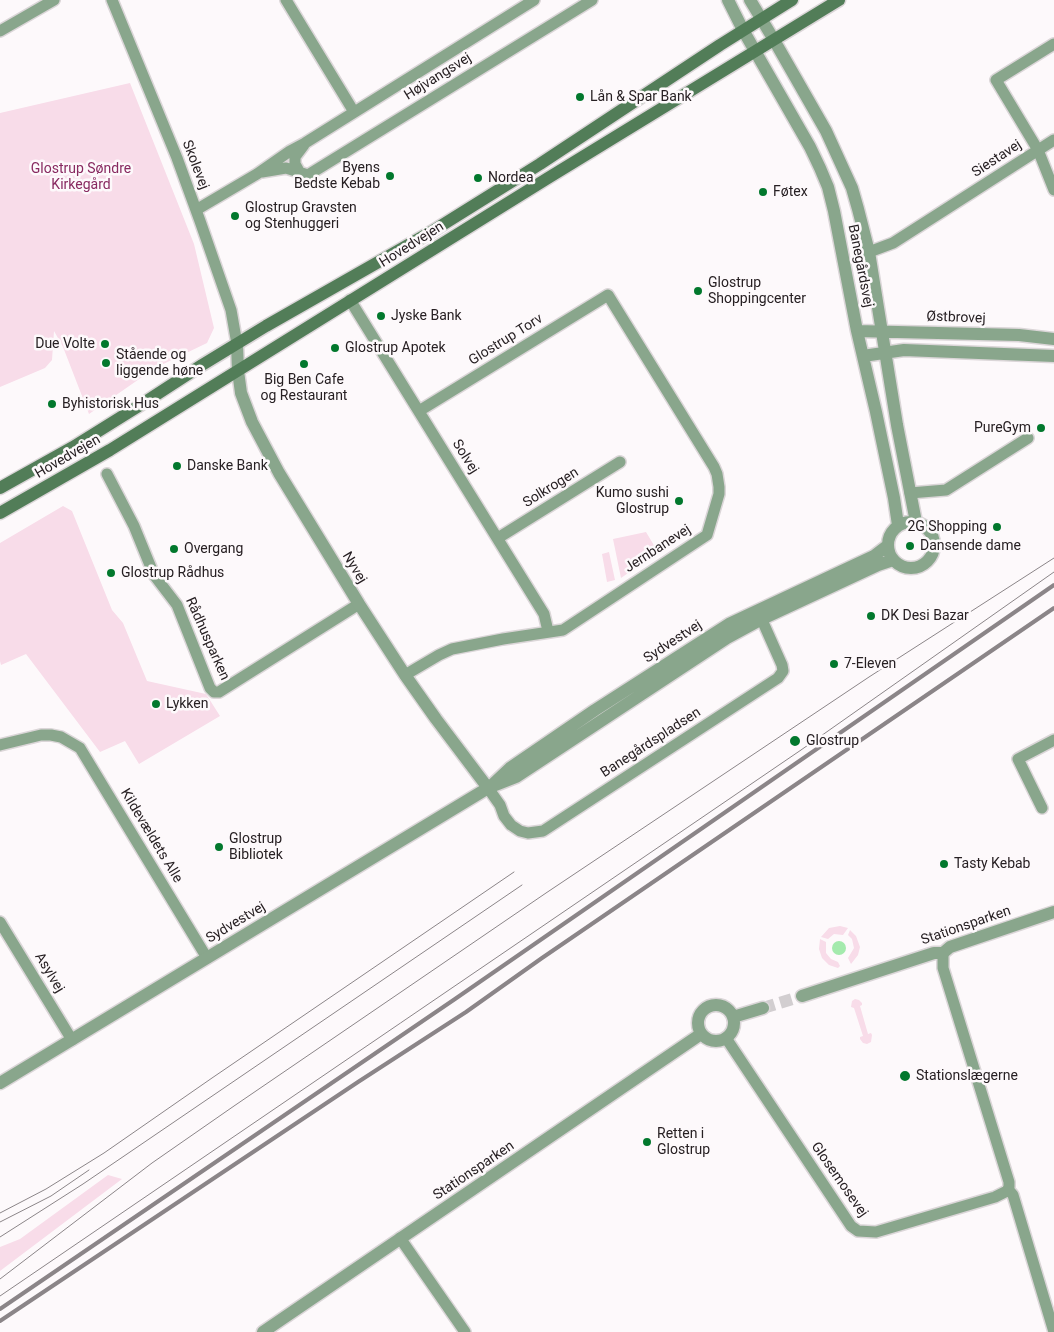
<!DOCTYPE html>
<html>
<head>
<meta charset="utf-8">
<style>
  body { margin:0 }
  canvas { display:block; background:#fdf9fb }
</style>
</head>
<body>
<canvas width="1054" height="1332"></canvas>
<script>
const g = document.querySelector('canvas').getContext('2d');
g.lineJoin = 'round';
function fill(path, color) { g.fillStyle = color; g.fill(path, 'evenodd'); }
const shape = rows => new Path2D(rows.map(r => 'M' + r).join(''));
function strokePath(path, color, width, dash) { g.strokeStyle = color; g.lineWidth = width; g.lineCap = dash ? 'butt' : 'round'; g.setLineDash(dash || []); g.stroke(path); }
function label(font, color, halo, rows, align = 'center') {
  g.font = font + ' Roboto,sans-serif'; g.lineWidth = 5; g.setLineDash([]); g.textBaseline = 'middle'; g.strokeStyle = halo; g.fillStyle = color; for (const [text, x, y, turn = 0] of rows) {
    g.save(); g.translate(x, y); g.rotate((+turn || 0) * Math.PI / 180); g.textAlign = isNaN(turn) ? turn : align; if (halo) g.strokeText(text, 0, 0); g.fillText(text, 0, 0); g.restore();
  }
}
const green = shape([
  [130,83,194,244,214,328,207,343,155,368,89,414,63,347,54,331,52,360,45,368,0,387,0,113],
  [63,506,72,511,112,610,123,623,147,681,206,694,220,716,139,764,125,741,100,752,26,654,1,665,0,661,0,543],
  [646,532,658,552,621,578,613,539],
  [609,552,615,580,607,582,602,554],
  [840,926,848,928,843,935,834,934,828,939,821,937,829,928],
  [850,930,856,936,860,947,858,955,851,964,848,958,854,948,852,939,848,935],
  [820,939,826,942,826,953,831,959,838,962,840,966,838,968,829,965,822,958,819,949],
  [855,999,859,1000,862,1003,862,1005,860,1006,868,1034,871,1033,872,1035,871,1042,867,1044,863,1043,860,1039,860,1037,863,1036,854,1008,851,1007,852,1001],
  [108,1175,122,1179,0,1271,0,1247,20,1239]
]);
const water = shape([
  '832 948a7 7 0 1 1 14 0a7 7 0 1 1-14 0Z'
]);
const tertiaryTunnel = shape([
  [763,1008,802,996]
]);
const minor = shape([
  [112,0,177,158,200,221,231,310,237,344],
  [286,0,354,112],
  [0,31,54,0],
  [1054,44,996,80,1038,150,1054,190],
  [262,172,286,168,308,175,592,0],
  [300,173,295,164,295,157,304,145],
  [196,210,257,174,290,151,305,143,534,0],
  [869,252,893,243,1054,140],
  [350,300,544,614,548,631],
  [107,474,134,526,154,575,177,605,210,688,214,692,219,692,359,604],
  [910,493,946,490,1028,438],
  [498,538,620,462],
  [405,675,439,655,452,649,503,639,563,630,707,535,719,494,719,487,717,474,714,467,608,295,419,411],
  [0,745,41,735,51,735,61,737,80,748,207,958],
  [488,788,500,805,504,816,511,825,520,831,528,833,543,831,778,678,783,671,782,665,758,611],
  [1042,808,1018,759,1054,740],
  [0,922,72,1040],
  [726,1038,851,1226,858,1231,876,1232,995,1197,1007,1191,1009,1187,1009,1182,943,968,943,953],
  [1008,1189,1013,1195,1054,1332],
  [400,1238,465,1332]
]);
const tertiary = shape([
  [728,0,743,30,810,147,820,168,828,187,834,211,857,331,876,412,894,498,898,525],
  [750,0,774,40,826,131,852,188,858,209,869,252,897,425,916,522],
  [857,331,1019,335,1054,339],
  [237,344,238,371,241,393,252,422,279,473,359,604,405,675,436,719,488,788],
  [863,356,904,350,1054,356],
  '888 545a23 23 0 1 1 46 0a23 23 0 1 1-46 0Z',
  [493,784,510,768,595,710,729,624,874,556,887,546],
  [802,996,934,953,943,953,950,947,1054,912],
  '698 1023a18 18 0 1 1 36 0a18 18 0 1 1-36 0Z',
  [733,1017,763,1008],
  [0,1083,488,788,516,777,727,638,762,619,878,565,893,560],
  [263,1332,701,1034]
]);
const secondary = shape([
  [0,488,73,447,142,404,202,365,266,326,431,232,540,164,720,45,792,0],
  [0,513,110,450,548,178,839,0]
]);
const tram = shape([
  [0,1213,46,1189,104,1153,212,1078,514,872],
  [0,1222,51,1196,89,1170],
  [0,1237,83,1184,522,885],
  [0,1279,152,1163,234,1106,546,893,869,677,1054,558],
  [0,1296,801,750,1054,572]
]);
const rail = shape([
  [0,1309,455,999,1054,585],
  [0,1321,358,1082,466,1012,542,958,1054,608]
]);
const markers = [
  [580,97,5,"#02782d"],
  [390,176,5,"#02782d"],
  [478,178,5,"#02782d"],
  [763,192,5,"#02782d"],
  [235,216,5,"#02782d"],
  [698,291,5,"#02782d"],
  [381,316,5,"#02782d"],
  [105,344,5,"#02782d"],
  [335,348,5,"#02782d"],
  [106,363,5,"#02782d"],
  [304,364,5,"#02782d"],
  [52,404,5,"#02782d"],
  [1041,428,5,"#02782d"],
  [177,466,5,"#02782d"],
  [679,501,5,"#02782d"],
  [997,527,5,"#02782d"],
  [910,546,5,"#02782d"],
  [174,549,5,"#02782d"],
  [111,573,5,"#02782d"],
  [871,616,5,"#02782d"],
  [834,664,5,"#02782d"],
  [156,704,5,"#02782d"],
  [795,741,6,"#02782d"],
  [219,847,5,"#02782d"],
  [944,864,5,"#02782d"],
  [905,1076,6,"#02782d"],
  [647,1142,5,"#02782d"]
];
const streetNames = [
  ["Højvangsvej",438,77,-32],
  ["Siestavej",997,159,-33],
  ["Skolevej",195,165,69],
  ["Hovedvejen",412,245,-32],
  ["Banegårdsvej",860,266,79],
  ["Østbrovej",956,318,2],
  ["Glostrup Torv",506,340,-32],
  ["Hovedvejen",68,457,-30],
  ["Solvej",465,457,58],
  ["Solkrogen",551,488,-32],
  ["Jernbanevej",658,549,-33],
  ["Nyvej",354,568,59],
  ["Rådhusparken",207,639,66],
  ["Sydvestvej",673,642,-33],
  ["Banegårdspladsen",651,743,-33],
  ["Kildevældets Alle",151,836,59],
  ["Sydvestvej",236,923,-31],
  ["Stationsparken",966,926,-19],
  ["Asylvej",49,973,59],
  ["Stationsparken",474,1171,-34],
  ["Glosemosevej",839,1180,55]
];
const poiNames = [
  ["Lån & Spar Bank",590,97],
  ["Byens",380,168,"right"],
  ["Bedste Kebab",380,184,"right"],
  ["Nordea",488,178],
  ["Føtex",773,192],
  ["Glostrup Gravsten",245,208],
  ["og Stenhuggeri",245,224],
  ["Glostrup",708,283],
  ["Shoppingcenter",708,299],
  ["Jyske Bank",391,316],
  ["Due Volte",95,344,"right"],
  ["Glostrup Apotek",345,348],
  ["Stående og",116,355],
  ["liggende høne",116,371],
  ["Big Ben Cafe",304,380,"center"],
  ["og Restaurant",304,396,"center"],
  ["Byhistorisk Hus",62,404],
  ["PureGym",1031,428,"right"],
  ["Danske Bank",187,466],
  ["Kumo sushi",669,493,"right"],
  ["Glostrup",669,509,"right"],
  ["2G Shopping",987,527,"right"],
  ["Dansende dame",920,546],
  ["Overgang",184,549],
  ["Glostrup Rådhus",121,573],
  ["DK Desi Bazar",881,616],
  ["7-Eleven",844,664],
  ["Lykken",166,704],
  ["Glostrup",806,741],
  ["Glostrup",229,839],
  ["Bibliotek",229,855],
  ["Tasty Kebab",954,864],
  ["Stationslægerne",916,1076],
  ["Retten i",657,1134],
  ["Glostrup",657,1150]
];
const parkNames = [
  ["Glostrup Søndre",81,169],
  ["Kirkegård",81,185]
];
fill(green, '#f8dce9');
fill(water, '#a4eaad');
strokePath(tertiaryTunnel, '#d2ced0', 12, [12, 6]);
strokePath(minor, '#dbd6d8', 14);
strokePath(tertiary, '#dbd6d8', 15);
strokePath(secondary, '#dbd6d8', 15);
strokePath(minor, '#89a68c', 11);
strokePath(tertiary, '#89a68c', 12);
strokePath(secondary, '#527d58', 12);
strokePath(tram, '#8b8588', 1);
strokePath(rail, '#8b8588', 4);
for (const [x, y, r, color] of markers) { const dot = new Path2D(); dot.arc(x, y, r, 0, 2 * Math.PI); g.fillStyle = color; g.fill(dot); strokePath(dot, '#fdf9fb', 2); }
label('14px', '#272023', '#fdf9fb', streetNames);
label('14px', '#272023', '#fdf9fb', poiNames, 'left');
label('14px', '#882a61', '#fdf9fb', parkNames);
</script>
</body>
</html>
